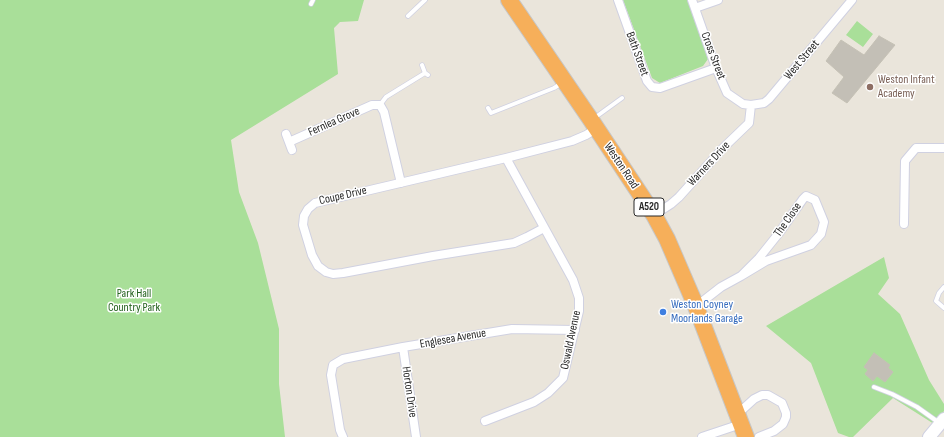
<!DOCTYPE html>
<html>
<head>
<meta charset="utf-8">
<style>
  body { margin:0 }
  canvas { display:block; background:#eae5db }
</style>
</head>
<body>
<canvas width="944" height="437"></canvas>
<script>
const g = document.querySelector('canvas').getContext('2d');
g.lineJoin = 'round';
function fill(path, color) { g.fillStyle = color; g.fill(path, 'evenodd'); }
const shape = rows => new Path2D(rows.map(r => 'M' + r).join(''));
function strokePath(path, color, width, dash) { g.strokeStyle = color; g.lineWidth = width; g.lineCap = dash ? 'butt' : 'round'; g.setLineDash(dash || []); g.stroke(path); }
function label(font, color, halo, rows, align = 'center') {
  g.font = font + ' "Sofia Sans Condensed",sans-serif'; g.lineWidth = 3; g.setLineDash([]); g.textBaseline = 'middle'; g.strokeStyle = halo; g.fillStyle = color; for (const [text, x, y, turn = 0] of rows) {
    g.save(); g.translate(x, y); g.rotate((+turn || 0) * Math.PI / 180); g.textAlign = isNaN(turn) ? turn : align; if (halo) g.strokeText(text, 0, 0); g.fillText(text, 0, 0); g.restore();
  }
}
const green = shape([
  [0,0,364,0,358,21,340,22,334,28,338,74,231,140,239,192,258,243,279,329,279,384,285,437,0,437],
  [623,0,689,0,708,59,703,66,660,83,652,78],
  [857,21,873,34,863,47,846,35],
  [884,257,889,278,878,294,900,314,929,380,944,404,944,411,934,424,893,398,853,437,849,437,838,433,811,363,766,326]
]);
const building = shape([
  [879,36,895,45,847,103,832,93,844,77,826,61,841,40,864,55,879,36],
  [874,353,890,365,888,368,893,372,885,382,877,376,873,381,865,374,868,370,864,367,874,353]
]);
const lane = shape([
  [311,4,313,0],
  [408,16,425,0],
  [422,65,425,73,428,75],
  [380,105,386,97,425,73],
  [488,108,491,113,554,88,562,83],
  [593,119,622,98],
  [944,287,939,293,936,301,944,308],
  [874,387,892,394,917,407,938,422]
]);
const street = shape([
  [618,0,647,81,652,87,660,88,716,68],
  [692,0,716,68,727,93,743,104,751,105,764,103,769,99,852,0],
  [695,8,718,0],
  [286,134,292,150],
  [289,142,372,105,380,105,384,112,401,183],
  [654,215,671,204,679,197,723,148,749,123,751,105],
  [904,224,905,161,916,148,944,148],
  [544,228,527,237,514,243,433,256,343,273,333,274,326,272,318,266,312,255,303,225,304,216,308,209,315,203,506,158,572,141,586,135,596,129],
  [695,304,703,301,721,287,741,276,759,258,779,233,803,199,806,196,815,200,824,222,821,234,811,245,766,261,741,276],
  [403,347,416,437],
  [736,411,743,409,754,399,762,395,768,395,782,403,786,413,786,417,783,424,774,431,759,437],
  [485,421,534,402,548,393,563,378,579,311,579,298,573,280,506,158],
  [343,437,340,430,331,375,333,365,343,359,403,347,512,329,575,330],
  [702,437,741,424]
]);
const secondary = shape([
  [929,437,944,419]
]);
const highway = shape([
  [509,0,591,120,654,215,667,239,695,304,746,437]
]);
const markers = [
  [870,87,4,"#8d6e63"],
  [663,312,4,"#3f7fe0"]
];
const shields = [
  [649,207,30]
];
const shieldNames = [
  ["A520",649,207]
];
const streetNames = [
  ["Bath Street",637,54,70],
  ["Cross Street",713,56,69],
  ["West Street",802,60,-50],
  ["Fernlea Grove",334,122,-24],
  ["Warners Drive",709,164,-47],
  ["Weston Road",621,166,56],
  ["Coupe Drive",343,196,-13],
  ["The Close",788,220,-55],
  ["Englesea Avenue",453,339,-10],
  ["Oswald Avenue",571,340,-78],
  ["Horton Drive",409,392,82]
];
const educationNames = [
  ["Weston Infant",878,80],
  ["Academy",878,94]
];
const parkNames = [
  ["Park Hall",134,294],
  ["Country Park",134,308]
];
const shopNames = [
  ["Weston Coyney",671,305],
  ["Moorlands Garage",671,319]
];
fill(green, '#a9df99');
fill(building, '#c3bfb6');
strokePath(building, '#c5c1b5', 1);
strokePath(lane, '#d0d1e1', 5.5);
strokePath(street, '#d0d1e1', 10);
strokePath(secondary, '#d0d1e1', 14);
strokePath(highway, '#c7c7c7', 18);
strokePath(lane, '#fff', 4);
strokePath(street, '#fff', 8);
strokePath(secondary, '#fff', 12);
strokePath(highway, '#f6af5a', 16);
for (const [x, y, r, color] of markers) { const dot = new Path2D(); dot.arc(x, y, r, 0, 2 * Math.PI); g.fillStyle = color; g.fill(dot); strokePath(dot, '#fff', 1.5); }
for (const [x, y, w] of shields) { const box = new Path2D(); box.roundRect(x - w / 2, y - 9, w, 18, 3); g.fillStyle = '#fff'; g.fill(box); strokePath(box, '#292929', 1); }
label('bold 11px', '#292929', null, shieldNames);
label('12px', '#292929', '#fff', streetNames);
label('12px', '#785e54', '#fff', educationNames, 'left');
label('12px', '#23611d', '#fff', parkNames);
label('12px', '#366cbe', '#fff', shopNames, 'left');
</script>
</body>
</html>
